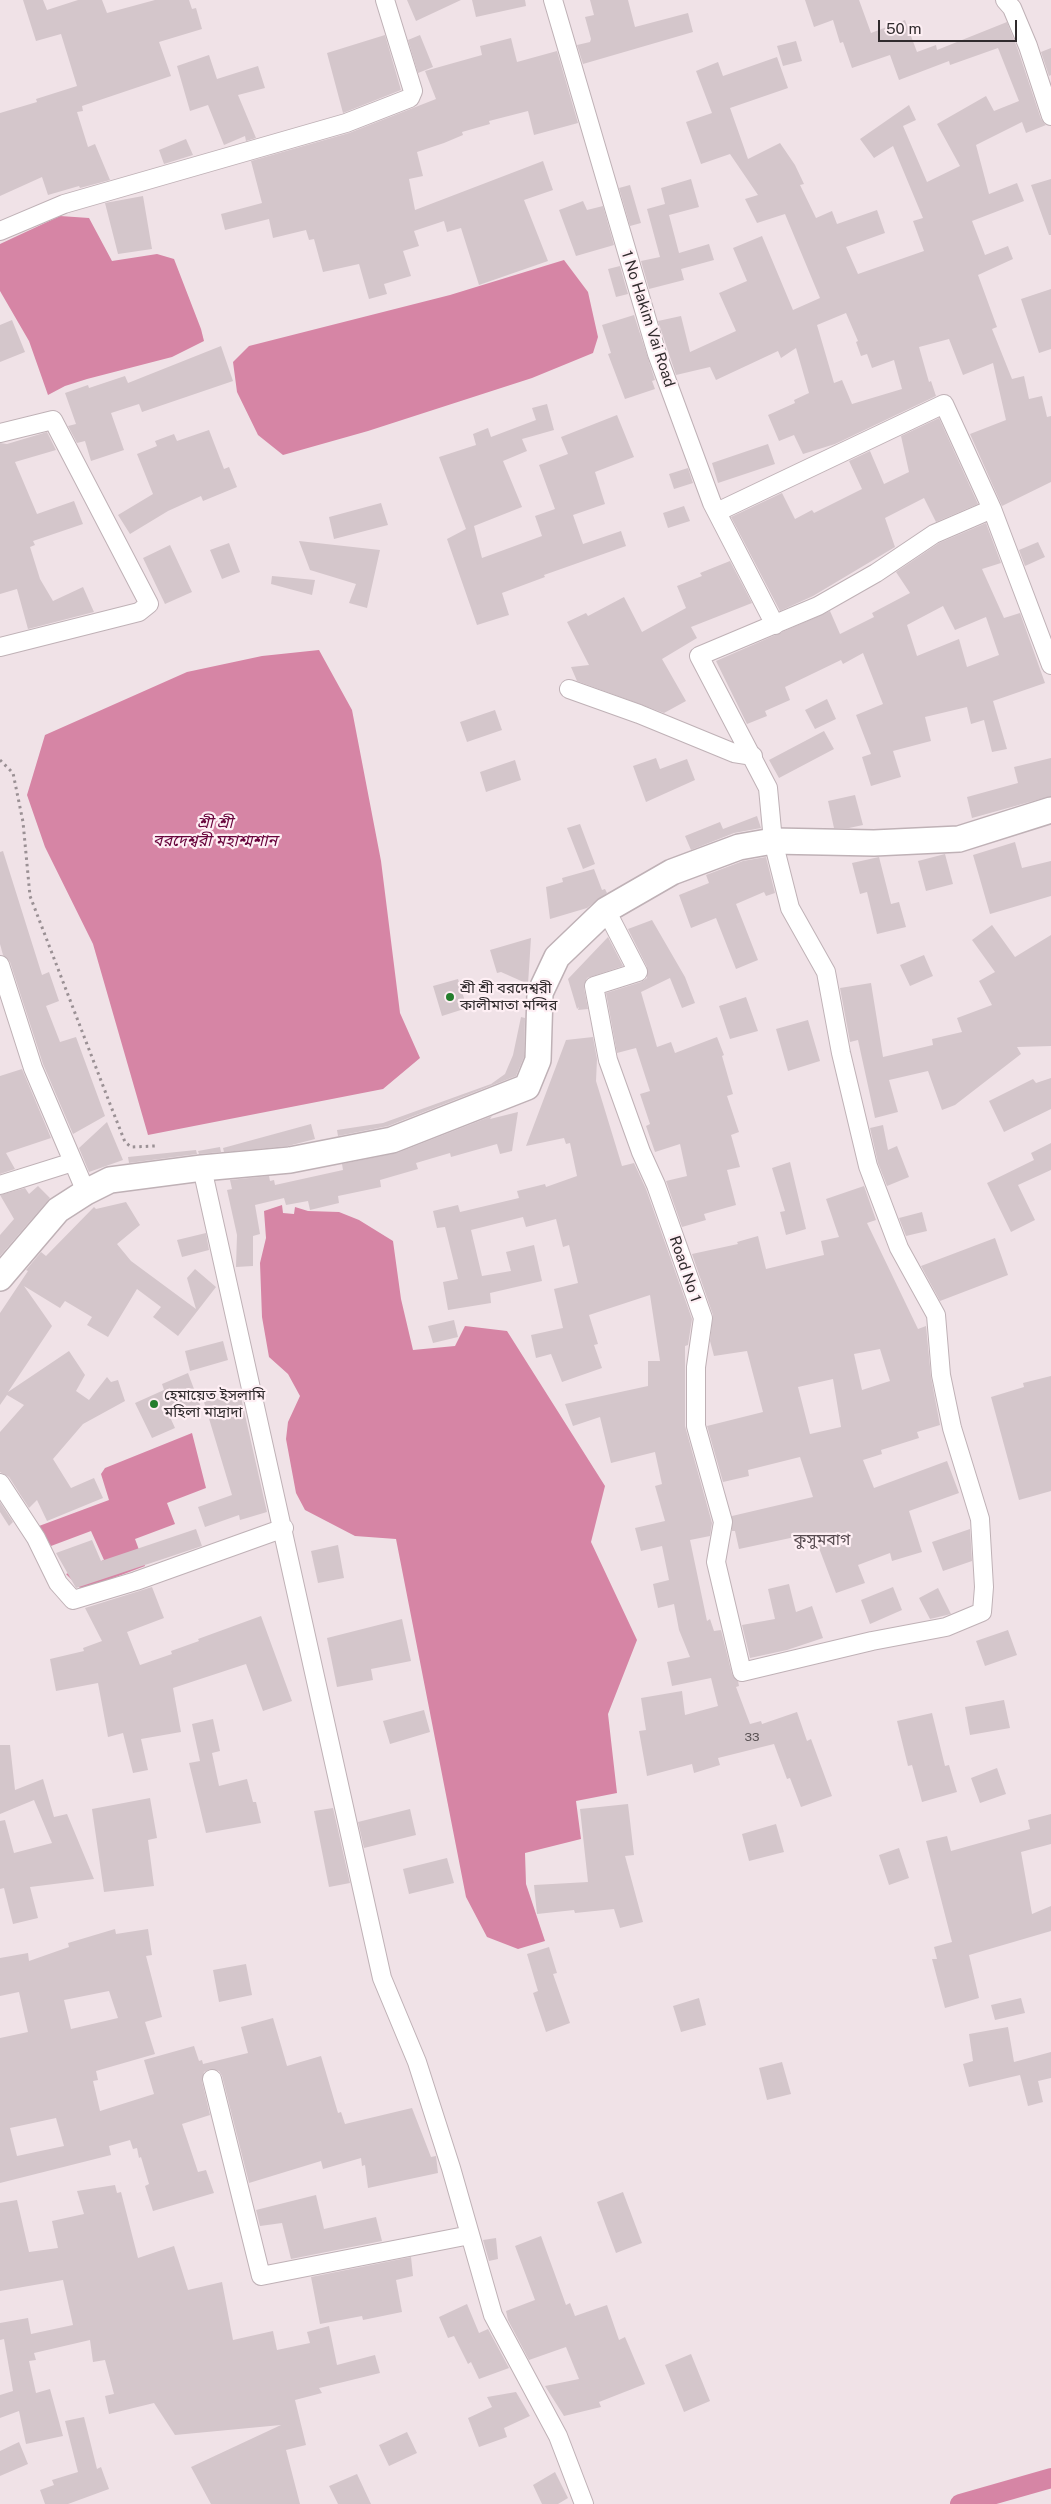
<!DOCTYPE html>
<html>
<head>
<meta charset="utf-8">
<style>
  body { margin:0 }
  #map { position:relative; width:1051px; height:2504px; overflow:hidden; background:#f0e2e7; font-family:"Public Sans",sans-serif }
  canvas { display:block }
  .scale { position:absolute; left:878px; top:20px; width:139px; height:22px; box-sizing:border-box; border:2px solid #302b2d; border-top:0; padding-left:6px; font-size:15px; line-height:18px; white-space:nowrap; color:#302b2d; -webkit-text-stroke:4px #feeff4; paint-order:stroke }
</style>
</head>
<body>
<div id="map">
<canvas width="1051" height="2504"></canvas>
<div class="scale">50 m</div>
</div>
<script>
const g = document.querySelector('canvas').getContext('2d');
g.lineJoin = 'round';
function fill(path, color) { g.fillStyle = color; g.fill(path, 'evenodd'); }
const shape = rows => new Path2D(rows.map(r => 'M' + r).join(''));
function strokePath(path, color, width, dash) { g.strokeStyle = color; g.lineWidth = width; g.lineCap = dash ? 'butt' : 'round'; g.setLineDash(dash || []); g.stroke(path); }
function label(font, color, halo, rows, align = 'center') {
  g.font = font + ' "Public Sans","Noto Sans Bengali",sans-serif'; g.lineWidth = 4.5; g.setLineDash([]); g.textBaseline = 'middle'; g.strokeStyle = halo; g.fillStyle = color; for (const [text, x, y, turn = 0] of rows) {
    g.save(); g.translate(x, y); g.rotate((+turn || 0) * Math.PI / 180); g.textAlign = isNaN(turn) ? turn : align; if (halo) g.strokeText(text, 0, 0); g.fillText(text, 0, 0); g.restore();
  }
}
const water = shape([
  [60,216,89,218,112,261,157,254,174,259,201,329,204,341,172,357,87,379,65,386,48,395,29,341,0,291,0,244],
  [564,260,588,292,598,337,593,353,532,378,368,431,283,455,258,435,237,392,233,362,249,346,450,295],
  [319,650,352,710,381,861,400,1013,420,1058,383,1089,148,1135,93,944,45,847,27,795,45,735,187,672,262,656],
  [282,1205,283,1213,294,1214,295,1207,308,1211,339,1212,359,1220,393,1241,401,1299,413,1350,455,1346,465,1326,507,1331,605,1486,591,1542,637,1640,608,1714,617,1793,576,1801,581,1839,525,1853,526,1884,545,1941,518,1949,487,1937,466,1897,396,1539,355,1536,305,1510,296,1493,286,1439,288,1422,300,1396,288,1374,269,1357,262,1317,260,1263,266,1238,264,1211],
  [192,1433,206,1488,167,1503,175,1524,135,1539,145,1566,100,1583,80,1588,66,1574,104,1560,91,1531,51,1546,39,1526,109,1500,101,1474,105,1468]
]);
const canal = shape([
  [960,2504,1051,2478]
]);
const building = shape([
  [23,0,43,0,47,10,78,0,102,0,107,13,155,0,189,0,192,9,196,8,202,29,159,42,171,76,82,106,83,111,77,112,88,147,95,144,110,180,80,188,79,186,48,195,42,177,0,196,0,113,37,102,36,99,77,86,61,34,36,41],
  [407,0,461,0,416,21],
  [472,0,525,0,526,6,476,17],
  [590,0,628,0,635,27,688,13,693,32,583,64,577,45,590,42,591,39,585,17,594,15],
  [805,0,859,0,871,33,905,20,917,52,936,45,937,50,1007,22,1018,50,1041,119,1046,125,1026,133,1022,122,976,145,989,194,1017,183,1024,201,972,221,985,255,1008,246,1013,259,978,275,997,327,992,329,1012,379,1024,376,1029,399,1042,396,1047,417,1051,416,1051,482,1002,506,970,434,1006,420,993,363,963,375,949,339,919,347,929,382,931,381,936,396,835,444,803,454,794,435,779,441,768,415,795,403,794,400,809,393,796,348,781,358,778,351,716,380,710,367,676,375,658,321,681,316,690,352,736,331,719,293,747,281,733,248,762,236,793,310,820,298,785,214,757,223,745,199,758,195,730,154,701,164,686,122,712,113,696,71,718,62,723,76,777,57,788,88,730,108,748,159,780,143,795,165,804,184,800,185,816,218,832,211,837,224,877,210,885,233,846,247,858,274,924,251,913,221,923,218,893,146,874,158,860,139,909,105,916,120,903,126,927,182,960,166,937,124,986,96,994,111,1019,101,998,48,950,65,949,61,899,80,890,55,852,68,843,42,840,43,833,20,814,27],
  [846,313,858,341,856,342,861,356,867,354,872,368,894,360,902,389,852,404,842,380,834,383,817,325],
  [385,35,401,90,343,113,327,53],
  [420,35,433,67,418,73,408,40],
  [511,38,517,62,557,51,578,123,534,135,528,111,489,121,490,124,462,132,463,135,444,143,417,152,423,176,409,179,415,210,543,161,553,190,524,200,548,261,479,285,461,228,447,232,444,221,414,231,419,246,403,251,411,276,384,284,387,294,369,299,359,264,323,272,314,239,309,240,306,230,273,238,269,219,225,230,221,214,262,203,251,161,349,133,436,99,425,71,482,55,480,46],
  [796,41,802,61,783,66,777,46],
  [1051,48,1051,75,1049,76,1041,52],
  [209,55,217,79,258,66,265,88,238,95,256,138,246,141,245,136,224,145,208,105,190,111,177,66],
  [186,139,193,155,164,164,159,150],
  [691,179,699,207,669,215,679,253,709,244,714,260,681,269,684,280,649,289,641,261,660,257,647,209,665,204,661,188],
  [1051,179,1051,235,1049,235,1031,185],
  [630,185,641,223,630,226,619,188],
  [143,196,152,249,118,254,105,203],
  [583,201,587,210,603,206,614,245,576,256,559,210],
  [620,266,628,294,616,297,608,269],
  [1051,289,1051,349,1039,353,1021,299],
  [634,315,655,380,652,381,655,389,625,399,608,354,611,353,602,325],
  [12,320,25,352,0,362,0,325],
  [221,346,233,381,142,412,139,404,111,413,124,450,91,461,85,441,77,443,68,426,76,424,65,393,88,385,89,388,125,376,128,383],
  [547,404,554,430,522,439,527,451,503,461,522,507,474,526,482,558,542,536,535,516,555,509,539,465,568,454,561,437,617,415,634,457,595,472,605,504,573,515,583,544,621,531,626,546,544,575,545,577,502,593,509,615,477,625,447,539,466,529,439,457,476,445,473,434,488,428,491,437,536,420,532,408],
  [939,418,978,504,936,522,924,498,885,518,895,547,813,596,780,611,731,517,782,493,795,519,812,510,814,513,862,489,849,461,870,451,884,484,909,472,901,436],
  [209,430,224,469,229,467,237,487,203,501,201,496,168,511,130,534,118,515,153,494,137,454,157,446,155,441,174,434,177,441],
  [47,432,56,450,15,462,37,514,74,501,83,524,33,541,35,545,30,547,40,579,53,601,83,587,94,612,28,629,17,589,0,594,0,443,7,444],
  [768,444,775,464,718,483,712,463],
  [688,468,693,483,674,489,669,474],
  [381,503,388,525,334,539,329,517],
  [684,506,690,521,668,528,663,513],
  [986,523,1001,563,982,569,1004,618,1020,613,1045,683,993,701,1007,749,992,752,984,720,971,724,967,707,925,717,931,741,893,751,901,777,871,786,862,757,871,754,856,715,883,704,863,653,843,664,841,660,785,687,790,700,765,711,767,716,747,724,716,661,830,611,840,634,874,617,872,613,910,593,896,572,939,543],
  [943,606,955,630,986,617,999,655,967,667,959,639,917,656,907,625],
  [299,541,380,550,367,608,349,603,356,584,310,570],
  [1038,542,1045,557,1025,566,1019,550],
  [229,543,240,572,222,579,210,550],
  [170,545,192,592,165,604,143,558],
  [730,561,752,603,691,627,697,638,662,659,686,701,664,713,577,681,571,667,589,665,567,622,586,613,588,616,624,597,642,632,686,608,677,586,702,576,700,573],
  [272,576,315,580,312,595,271,584],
  [827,699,836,719,815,729,805,710],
  [495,710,502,730,467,742,460,722],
  [824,731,834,749,779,778,769,760],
  [656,758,660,769,687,759,695,780,646,802,633,766],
  [1051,758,1051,796,972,818,967,797,1018,783,1014,767],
  [515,760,521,780,486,792,480,772],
  [855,795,863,825,849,828,834,828,828,801],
  [757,816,761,828,734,833,691,850,685,836,720,822,723,829],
  [580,824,595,864,583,869,567,828],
  [1015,842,1022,868,1051,861,1051,896,990,914,973,855],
  [3,851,42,975,49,972,59,1001,46,1006,60,1042,76,1037,105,1116,73,1134,43,1064,10,962,3,955,0,944,0,852],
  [945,854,953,884,926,891,918,861],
  [766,857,775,893,766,896,764,892,736,904,758,960,736,969,716,918,691,928,679,895,709,883,706,875,743,861],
  [879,857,891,904,899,902,906,927,877,934,867,892,860,894,852,863],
  [594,869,602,890,605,889,607,893,587,908,550,919,546,887,563,882,562,878],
  [652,920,685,977,695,1003,682,1008,670,978,641,992,657,1047,671,1042,675,1053,717,1037,724,1055,722,1056,733,1094,727,1096,739,1132,731,1135,740,1167,727,1170,736,1205,704,1214,706,1220,682,1227,666,1181,687,1176,680,1144,655,1152,646,1126,650,1124,640,1094,650,1091,636,1048,617,1053,606,993,641,982,647,978,647,967,628,929],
  [992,925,1015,957,1051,935,1051,1046,1017,1047,1021,1054,955,1105,942,1110,928,1071,889,1080,898,1112,875,1118,858,1040,850,1042,840,988,871,983,883,1057,933,1045,932,1039,962,1032,957,1018,992,1005,979,981,995,972,972,940],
  [608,937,623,966,587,978,584,988,588,1009,578,1010,579,1007,577,1009,568,979],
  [531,938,528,984,501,972,497,973,490,950],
  [924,955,933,976,910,986,900,965],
  [458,979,467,1008,442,1016,433,986],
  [746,997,758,1031,730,1039,719,1006],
  [521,1017,525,1018,524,1057,516,1076,388,1126,338,1136,337,1130,383,1123,491,1084,505,1074,513,1055],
  [808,1020,820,1061,788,1071,776,1029],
  [593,1037,597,1059,596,1081,622,1166,634,1163,646,1189,692,1319,688,1345,685,1346,685,1426,712,1523,710,1536,690,1540,707,1621,710,1619,714,1631,721,1630,732,1674,738,1681,739,1686,736,1687,750,1724,761,1721,762,1724,797,1712,807,1741,811,1739,832,1796,801,1807,790,1778,787,1779,774,1744,718,1758,720,1765,694,1773,692,1764,647,1776,639,1731,646,1730,641,1698,682,1691,685,1715,718,1706,711,1678,672,1686,667,1662,690,1657,679,1630,674,1604,658,1608,653,1584,669,1580,662,1546,641,1551,635,1528,665,1521,655,1486,662,1484,655,1452,611,1463,600,1417,573,1426,565,1404,648,1386,648,1361,660,1361,650,1295,589,1315,598,1344,594,1345,602,1368,562,1382,551,1354,536,1358,531,1335,563,1328,554,1289,578,1283,569,1245,563,1247,556,1219,526,1227,523,1217,471,1230,482,1276,511,1271,506,1252,534,1245,542,1281,490,1293,491,1303,448,1310,443,1282,458,1279,445,1227,437,1228,433,1211,458,1205,460,1212,519,1198,517,1191,545,1184,546,1187,577,1176,570,1143,566,1144,564,1138,526,1146,566,1040],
  [22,1069,51,1138,6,1153,15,1169,0,1174,0,1076],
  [1051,1078,1051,1109,1004,1132,989,1101,1033,1079,1036,1083],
  [518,1112,512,1151,500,1154,497,1144,451,1157,450,1153,416,1163,418,1169,380,1180,381,1187,338,1196,339,1203,310,1210,308,1201,286,1205,284,1198,255,1205,260,1234,253,1236,253,1266,236,1267,237,1235,227,1190,232,1189,230,1180,269,1176,270,1181,274,1180,275,1185,343,1170,342,1164,397,1153,492,1116,490,1119],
  [107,1122,123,1160,89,1172,79,1148],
  [311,1124,315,1139,288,1146,224,1152,223,1148],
  [883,1125,888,1150,897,1146,909,1177,887,1186,878,1163,870,1128],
  [1051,1143,1051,1170,1018,1185,1035,1220,1011,1232,987,1183,1034,1160,1031,1153],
  [220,1147,221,1152,199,1154,198,1151],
  [196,1150,197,1154,129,1163,128,1157],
  [790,1162,806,1229,786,1235,780,1212,785,1211,772,1168],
  [38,1186,50,1198,0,1256,0,1235,14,1219,0,1195,25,1188,29,1194],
  [864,1186,876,1220,867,1223,918,1329,926,1326,931,1377,940,1425,917,1432,919,1438,881,1450,882,1454,863,1460,874,1488,947,1461,959,1493,909,1511,922,1552,892,1561,890,1553,858,1565,865,1583,836,1593,819,1548,813,1550,809,1534,739,1549,735,1531,732,1531,732,1516,813,1497,800,1457,748,1470,749,1476,723,1482,707,1426,763,1412,747,1351,714,1356,710,1341,713,1315,692,1254,738,1244,737,1242,758,1236,766,1269,824,1255,821,1241,839,1237,826,1199],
  [880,1349,890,1381,862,1390,854,1354],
  [833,1379,841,1427,810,1434,798,1387],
  [126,1202,140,1225,117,1244,131,1261,196,1309,187,1278,195,1269,216,1287,178,1336,153,1317,161,1307,137,1289,108,1337,87,1325,92,1317,65,1301,60,1308,24,1286,52,1326,8,1392,69,1351,85,1375,76,1391,89,1400,107,1377,111,1382,118,1380,125,1401,83,1424,53,1459,71,1488,94,1478,103,1498,47,1521,37,1500,29,1508,9,1477,0,1472,0,1432,24,1405,7,1395,0,1405,0,1313,28,1271,26,1270,41,1252,46,1256,94,1207,96,1209],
  [922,1212,927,1231,906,1236,899,1218],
  [206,1233,209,1250,182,1257,177,1240],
  [995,1238,1008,1275,940,1301,921,1266],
  [454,1320,458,1337,433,1343,428,1326],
  [223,1341,228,1360,190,1371,185,1351],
  [188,1373,200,1405,170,1417,175,1428,152,1438,135,1403,164,1390,162,1384],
  [1051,1376,1051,1491,1019,1500,991,1397,1024,1387,1023,1383],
  [240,1393,267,1512,240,1520,239,1515,205,1527,198,1507,232,1495,204,1402],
  [0,1502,13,1522,9,1526,0,1512],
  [196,1529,202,1546,76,1588,56,1553,92,1540,101,1561],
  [970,1529,972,1561,943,1571,932,1542],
  [338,1545,344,1578,318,1583,311,1551],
  [789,1584,796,1612,812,1606,823,1638,787,1650,750,1658,742,1625,775,1619,768,1589],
  [152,1587,164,1618,127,1632,140,1665,172,1654,171,1651,199,1641,198,1639,261,1616,292,1701,263,1711,246,1664,173,1688,181,1732,141,1739,148,1770,133,1773,123,1733,108,1737,98,1683,56,1691,50,1659,84,1651,83,1648,102,1641,85,1608],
  [893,1587,902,1610,870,1624,861,1600],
  [938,1588,951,1614,930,1619,919,1598],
  [402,1619,411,1661,371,1669,373,1680,337,1687,327,1638],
  [1008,1630,1017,1655,985,1666,976,1641],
  [1004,1700,1010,1728,970,1735,965,1707],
  [424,1710,430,1732,390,1744,383,1721],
  [932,1713,945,1766,949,1765,957,1792,922,1802,912,1765,908,1766,897,1721],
  [213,1719,220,1751,212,1753,219,1786,247,1779,253,1802,256,1802,261,1823,206,1833,189,1763,200,1761,192,1724],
  [0,1745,10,1745,15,1790,43,1779,54,1817,67,1814,94,1879,30,1887,38,1918,13,1924,4,1888,0,1889,0,1821,5,1820,14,1853,52,1843,34,1800,0,1814],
  [997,1768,1006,1794,980,1803,971,1778],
  [150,1798,157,1838,148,1840,154,1886,104,1892,92,1809],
  [628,1804,634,1855,625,1856,643,1922,620,1928,614,1909,575,1913,574,1910,537,1914,534,1885,588,1882,580,1809],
  [333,1808,350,1883,329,1887,314,1811],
  [410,1809,416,1835,364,1848,358,1822],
  [1051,1814,1051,1844,1021,1852,1032,1914,1051,1906,1051,1931,969,1955,979,1998,945,2008,932,1959,937,1959,934,1947,952,1942,926,1841,947,1836,951,1851,1030,1829,1028,1820],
  [776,1824,784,1852,749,1861,742,1834],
  [899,1848,909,1878,889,1885,879,1855],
  [447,1858,454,1883,409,1894,403,1869],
  [115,1929,116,1934,148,1929,152,1955,146,1956,162,2017,145,2022,155,2054,96,2071,98,2080,93,2081,100,2111,154,2094,144,2060,194,2046,199,2061,202,2060,203,2064,248,2053,241,2027,273,2018,287,2066,321,2056,338,2113,341,2112,345,2124,412,2108,431,2157,436,2156,438,2173,368,2188,365,2165,362,2166,361,2158,323,2169,321,2161,249,2183,222,2076,219,2071,210,2069,204,2072,202,2081,210,2115,182,2124,198,2172,206,2170,214,2193,153,2211,145,2186,149,2184,141,2157,139,2158,137,2148,133,2149,130,2140,109,2146,111,2155,0,2183,0,2038,28,2032,19,1992,0,1996,0,1958,28,1953,29,1961,69,1947,68,1943],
  [109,1991,118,2018,71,2029,64,2000],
  [56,2118,64,2146,17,2156,10,2128],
  [549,1947,557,1973,553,1974,570,2023,546,2032,533,1993,538,1991,527,1954],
  [246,1964,252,1995,219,2002,213,1970],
  [699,1998,706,2025,681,2032,673,2006],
  [1021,1998,1025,2013,995,2020,991,2005],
  [1008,2027,1014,2062,1051,2052,1051,2078,1038,2081,1043,2102,1028,2106,1020,2075,969,2087,963,2064,973,2061,969,2034],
  [782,2062,791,2094,767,2100,759,2068],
  [115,2185,117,2193,121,2192,138,2258,174,2246,188,2290,222,2282,233,2340,273,2331,277,2350,310,2343,307,2332,329,2326,337,2365,375,2355,380,2373,319,2388,322,2393,295,2400,306,2445,286,2450,300,2504,211,2504,191,2467,281,2425,175,2435,154,2403,109,2414,105,2396,114,2394,105,2360,93,2362,90,2340,34,2353,36,2360,29,2361,36,2393,50,2389,63,2436,26,2444,19,2411,0,2418,0,2395,13,2391,4,2339,0,2340,0,2323,28,2318,31,2334,73,2325,63,2280,0,2291,0,2203,17,2200,29,2252,58,2248,52,2221,84,2214,77,2191],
  [623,2192,642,2243,616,2253,597,2202],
  [316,2195,324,2229,376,2217,382,2241,291,2259,282,2223,260,2226,256,2210],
  [541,2236,566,2305,570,2303,575,2316,607,2305,619,2340,625,2337,645,2384,599,2402,601,2407,564,2416,545,2386,579,2379,566,2347,529,2360,508,2320,506,2311,535,2300,515,2246],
  [496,2238,498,2259,489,2261,483,2240],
  [411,2257,413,2276,396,2280,402,2312,363,2320,362,2316,320,2324,311,2277],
  [467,2304,479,2333,488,2329,509,2368,479,2379,471,2362,468,2364,454,2336,448,2338,439,2317],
  [691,2354,710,2401,684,2412,665,2365],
  [516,2392,530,2416,504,2428,507,2437,479,2447,468,2418,492,2407,487,2397],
  [84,2417,97,2469,101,2467,109,2489,68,2504,45,2504,40,2490,54,2485,52,2480,78,2472,65,2421],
  [407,2432,417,2453,389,2466,379,2445],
  [19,2442,28,2464,0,2476,0,2451],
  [555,2472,568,2498,558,2504,542,2504,533,2485],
  [357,2474,371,2504,338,2504,329,2486]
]);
const path = shape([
  [0,760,13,773,23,822,30,896,110,1104,125,1142,131,1147,155,1146]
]);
const street = shape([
  [553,0,657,354,712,503,775,625],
  [1005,0,1012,8,1028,46,1051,116],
  [0,231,64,204,346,123,410,98,413,91,385,0],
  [0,433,53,420,149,604,139,612,0,647],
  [717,512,944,404,992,509,1051,665],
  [569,689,639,714,734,753,753,756],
  [606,910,638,972,594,986,608,1060,641,1152,656,1185,703,1318,696,1367,696,1426,723,1522,716,1562,742,1672,872,1641,946,1627,982,1612,984,1587,980,1519,952,1428,941,1375,936,1315,899,1248,868,1166,841,1053,826,972,790,908,773,841,768,788,699,656,818,606,876,573,934,534,992,509],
  [0,965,33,1068,86,1192],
  [202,1168,382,1978,417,2062,451,2168,493,2315,558,2436,584,2504],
  [0,1185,73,1162],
  [0,1483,36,1538,58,1583,73,1600,136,1581,284,1528],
  [212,2079,261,2276,470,2235]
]);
const secondary = shape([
  [0,1278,58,1210,86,1192,110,1180,202,1168,290,1160,392,1140,527,1087,538,1060,540,993,557,957,606,910,672,872,739,847,773,841,874,843,959,839,1051,810]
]);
const markers = [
  [450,997,5,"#247e2d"],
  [154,1404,5,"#247e2d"]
];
const numberNames = [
  ["33",752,1737]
];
const streetNames = [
  ["1 No Hakim Vai Road",648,319,72],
  ["Road No 1",685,1269,71]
];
const poiNames = [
  ["শ্রী শ্রী বরদেশ্বরী",460,988],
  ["কালীমাতা মন্দির",460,1005],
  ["হেমায়েত ইসলামি",164,1395],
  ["মহিলা মাদ্রাদা",164,1412]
];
const waterNames = [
  ["শ্রী শ্রী",215,823],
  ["বরদেশ্বরী মহাশ্মশান",215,841]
];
const neighbourhoodNames = [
  ["কুসুমবাগ",822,1540]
];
fill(water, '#d685a5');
strokePath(canal, '#d685a5', 20);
fill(building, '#d4c6cb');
strokePath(street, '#bfb1b6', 20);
strokePath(secondary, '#bfb1b6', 28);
strokePath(path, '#9a9094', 3, [2.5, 4]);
strokePath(street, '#fff', 18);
strokePath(secondary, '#fff', 25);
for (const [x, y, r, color] of markers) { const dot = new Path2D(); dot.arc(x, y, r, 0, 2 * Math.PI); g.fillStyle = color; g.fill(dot); strokePath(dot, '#feeff4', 2); }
label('12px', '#595254', null, numberNames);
label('15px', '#302b2d', '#feeff4', streetNames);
label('15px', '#302b2d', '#feeff4', poiNames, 'left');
label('italic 16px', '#68043c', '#feeff4', waterNames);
label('16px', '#584c51', '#feeff4', neighbourhoodNames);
</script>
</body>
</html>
